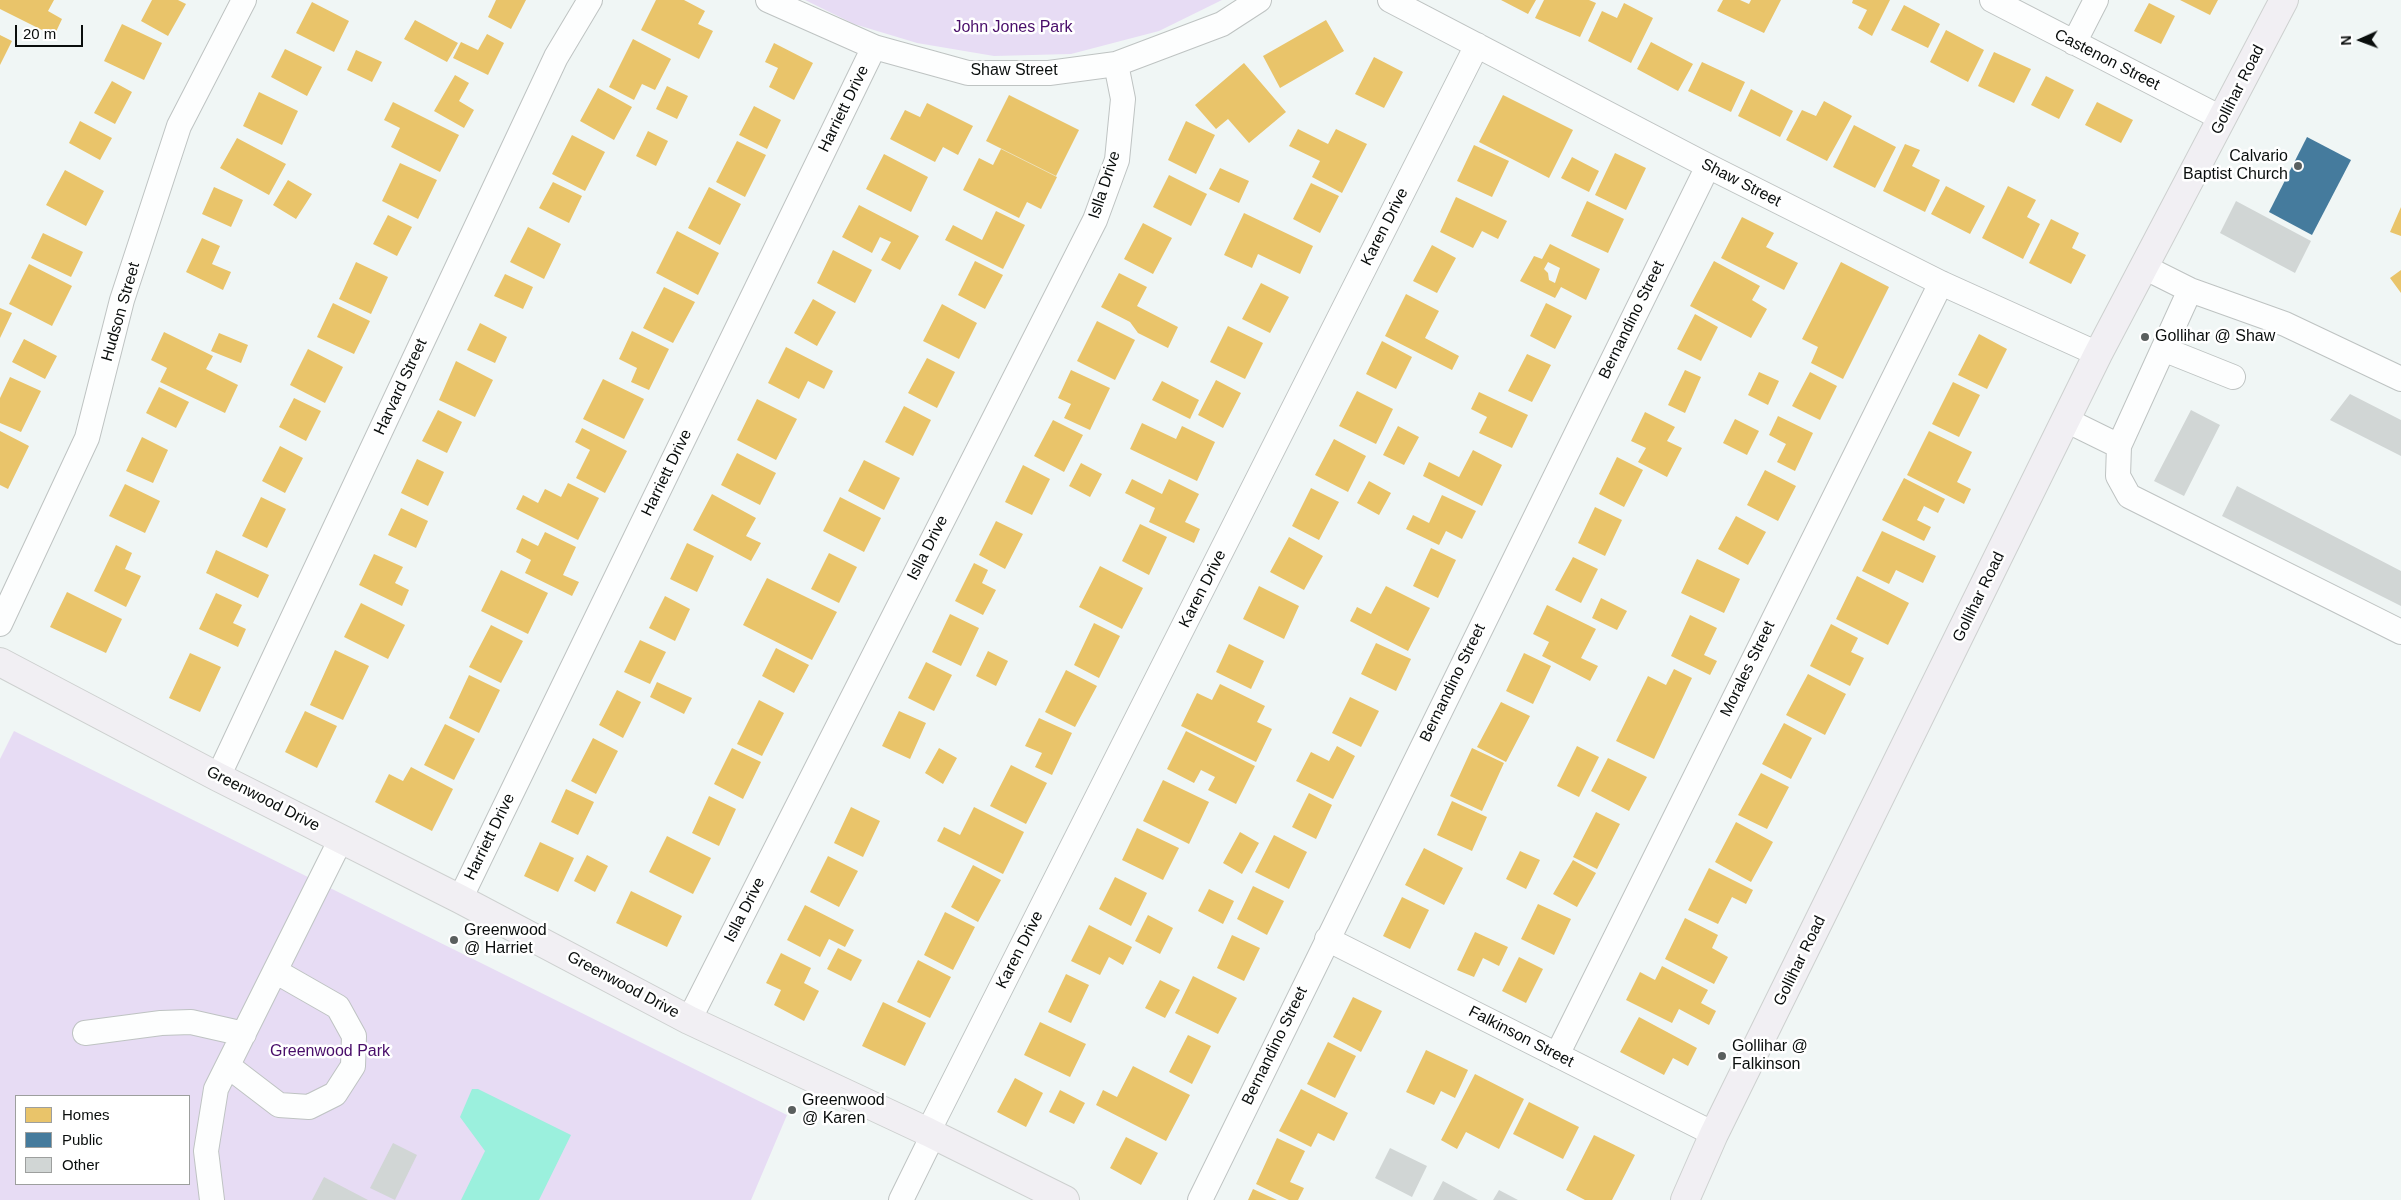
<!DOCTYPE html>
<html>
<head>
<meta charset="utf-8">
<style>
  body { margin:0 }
  #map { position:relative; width:2401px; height:1200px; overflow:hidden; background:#f0f6f5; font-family:Helvetica,sans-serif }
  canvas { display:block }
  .legend { position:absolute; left:15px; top:1095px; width:175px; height:90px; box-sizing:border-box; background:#fff; border:1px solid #9d9f9e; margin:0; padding:6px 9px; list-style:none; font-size:15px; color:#0a0e0d }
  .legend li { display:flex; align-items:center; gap:10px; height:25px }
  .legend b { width:25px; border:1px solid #9d9f9e }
  .north { position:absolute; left:2336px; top:15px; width:50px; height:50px; -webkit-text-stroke:4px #fff; paint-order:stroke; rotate:268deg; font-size:14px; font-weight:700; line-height:20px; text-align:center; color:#0a0e0d }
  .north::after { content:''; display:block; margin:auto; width:18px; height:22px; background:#0a0e0d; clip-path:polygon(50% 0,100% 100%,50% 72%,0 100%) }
  .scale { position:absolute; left:15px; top:25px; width:68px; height:22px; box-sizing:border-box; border:2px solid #0a0e0d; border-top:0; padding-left:6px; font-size:15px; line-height:18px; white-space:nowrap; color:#0a0e0d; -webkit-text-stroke:4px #fff; paint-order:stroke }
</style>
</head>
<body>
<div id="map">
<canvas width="2401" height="1200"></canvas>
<ul class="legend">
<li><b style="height:14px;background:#e9c46a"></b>Homes</li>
<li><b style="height:14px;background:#457b9d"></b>Public</li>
<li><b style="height:14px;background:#d1d6d5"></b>Other</li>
</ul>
<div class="north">N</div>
<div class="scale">20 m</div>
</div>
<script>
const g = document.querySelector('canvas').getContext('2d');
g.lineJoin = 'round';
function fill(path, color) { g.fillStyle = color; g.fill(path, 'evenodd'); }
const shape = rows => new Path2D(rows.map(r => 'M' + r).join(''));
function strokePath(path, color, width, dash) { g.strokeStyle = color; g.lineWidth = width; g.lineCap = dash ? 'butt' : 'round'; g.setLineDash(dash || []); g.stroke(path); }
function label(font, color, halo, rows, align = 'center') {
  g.font = font + ' Helvetica,sans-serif'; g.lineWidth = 5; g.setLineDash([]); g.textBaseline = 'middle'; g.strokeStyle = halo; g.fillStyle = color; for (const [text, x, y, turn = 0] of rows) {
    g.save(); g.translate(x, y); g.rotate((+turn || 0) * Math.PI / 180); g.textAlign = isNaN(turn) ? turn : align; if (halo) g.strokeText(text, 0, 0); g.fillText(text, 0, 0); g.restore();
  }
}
const green = shape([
  [805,0,1222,0,1159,31,1071,54,994,56,917,43,854,24],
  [14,731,787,1115,751,1200,0,1200,0,759],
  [16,1096,189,1096,189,1184,16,1184]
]);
const water = shape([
  [472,1089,478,1089,571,1135,539,1200,461,1200,485,1151,460,1117]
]);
const homes = shape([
  [0,0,54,0,48,11,62,19,54,36,0,9],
  [152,0,178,0,186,4,168,36,141,21],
  [496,0,526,0,511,29,488,17],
  [656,0,684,0,705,11,698,24,713,31,699,59,641,30],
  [1501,0,1536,0,1528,14],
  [1544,0,1589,0,1596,3,1580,37,1535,18],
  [1723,0,1740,0,1749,4,1751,0,1781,0,1764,33,1717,11],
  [1853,0,1890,0,1872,36,1858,28,1867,10,1852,3],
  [2180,0,2218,0,2210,15],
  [312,2,349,21,334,52,296,33],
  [1624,3,1653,18,1631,63,1588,41,1602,11,1617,18],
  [2149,3,2175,16,2161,44,2134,31],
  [1904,5,1940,24,1928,48,1891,30],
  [415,20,458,43,447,62,404,39],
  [1326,20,1344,51,1280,88,1263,56],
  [122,24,162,43,144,80,104,61],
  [1946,30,1984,50,1968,82,1930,62],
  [487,34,504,43,488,75,453,58,461,42,478,50],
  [0,35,12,41,0,65],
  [633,39,671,59,655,90,642,84,634,100,609,87],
  [1651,42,1693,64,1678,91,1637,69],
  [774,43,813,63,794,100,769,87,778,68,765,62],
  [285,49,322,67,307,96,271,77],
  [356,50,382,62,372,82,347,70],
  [1994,52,2031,69,2014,103,1978,86],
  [1374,57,1403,72,1384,108,1355,94],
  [1702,62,1745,82,1731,112,1688,91],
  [1244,63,1286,112,1249,143,1228,119,1216,129,1195,105],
  [455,75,469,83,459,101,474,110,464,128,434,111],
  [2046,76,2074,90,2059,119,2031,105],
  [112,81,132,92,115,124,94,113],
  [667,86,688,96,677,119,656,109],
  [598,88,632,107,614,140,580,121],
  [1751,89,1793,111,1780,137,1738,116],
  [259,92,298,111,282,145,243,126],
  [1009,95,1079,130,1056,176,986,141],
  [1503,95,1573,130,1549,178,1479,142],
  [1824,101,1852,116,1827,161,1786,140,1802,110,1816,116],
  [393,102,459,135,440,172,391,147,400,128,384,120],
  [2097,102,2133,120,2121,143,2085,125],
  [927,103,973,126,958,155,943,147,935,162,890,139,905,110,920,117],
  [754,106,781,120,767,149,739,135],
  [80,121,112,138,100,160,69,143],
  [1186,121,1215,135,1196,174,1168,160],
  [1854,125,1896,147,1875,188,1833,167],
  [1298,129,1328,144,1336,129,1367,144,1342,193,1312,177,1320,161,1289,146],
  [648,131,668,141,656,166,636,156],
  [572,135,605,152,585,191,552,174],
  [237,138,286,164,269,195,220,168],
  [737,141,766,155,745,197,716,182],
  [1905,144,1920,150,1912,166,1940,180,1925,212,1883,191],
  [1474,145,1509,161,1492,197,1457,181],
  [1001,149,1057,177,1041,209,1027,202,1019,218,963,190,979,158,993,165],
  [1615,153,1646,168,1626,210,1595,195],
  [884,154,928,177,911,212,866,189],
  [1572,157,1599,171,1589,192,1561,178],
  [400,163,437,180,418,219,382,201],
  [1220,168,1249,181,1239,203,1209,189],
  [65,170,104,191,86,226,46,205],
  [1169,175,1207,194,1191,226,1153,207],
  [288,180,312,194,296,219,273,205],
  [553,182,582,196,569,223,539,208],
  [1311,183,1339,196,1320,233,1293,219],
  [1946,186,1985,206,1970,234,1931,214],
  [2008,186,2036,200,2027,217,2040,224,2023,259,1982,238],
  [214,187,243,200,231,227,202,214],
  [709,187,741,204,720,245,688,228],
  [1456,197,1507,221,1498,239,1482,231,1473,248,1440,232],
  [1587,201,1624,219,1608,253,1571,236],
  [859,205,919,236,900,270,881,260,891,242,880,237,872,253,842,237],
  [2401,207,2401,236,2390,232],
  [996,211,1025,225,1003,269,945,240,953,225,982,240],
  [1244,213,1313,246,1300,274,1258,254,1252,268,1224,255],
  [388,215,412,227,397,256,373,244],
  [1742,217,1774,233,1766,247,1798,263,1784,290,1721,258],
  [2051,219,2079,233,2072,248,2086,255,2071,284,2029,263],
  [1143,223,1172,238,1153,274,1124,259],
  [528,227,561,244,544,279,510,262],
  [677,231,719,253,698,295,656,273],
  [43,233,83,252,71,277,31,258],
  [202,238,220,246,212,264,231,272,223,290,186,272],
  [1550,244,1600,269,1586,300,1561,287,1555,298,1520,281,1534,256,1542,259],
  [1548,262,1560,268,1555,283,1549,280,1548,273,1544,269],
  [1432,245,1456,258,1437,293,1413,281],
  [833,250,872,270,855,303,817,283],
  [975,261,1003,275,985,309,958,295],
  [1714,261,1760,286,1752,300,1767,309,1751,338,1690,306],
  [356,262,388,277,371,314,339,299],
  [1841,262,1889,287,1843,379,1811,363,1818,347,1802,339],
  [29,264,72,286,52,326,9,304],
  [2401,270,2401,293,2390,278],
  [1119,273,1147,287,1137,306,1178,327,1168,348,1138,333,1130,322,1101,307],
  [505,274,533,287,523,309,494,296],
  [1261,283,1289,297,1270,333,1242,319],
  [664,287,695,302,673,343,643,328],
  [1406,294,1439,311,1425,338,1459,356,1452,370,1385,336],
  [813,299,836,312,817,346,794,333],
  [333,303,370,321,354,354,317,337],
  [1546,303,1572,316,1555,349,1530,336],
  [942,304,977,323,959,359,923,341],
  [0,308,12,313,0,338],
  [1695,314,1718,327,1701,361,1677,349],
  [1097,321,1135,340,1115,380,1077,361],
  [480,323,507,337,495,363,467,350],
  [1228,326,1263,343,1245,379,1210,362],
  [632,331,669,349,649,390,631,382,637,368,619,359],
  [164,332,213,356,206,369,238,385,225,413,160,382,167,368,151,360],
  [219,333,248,345,241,363,211,351],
  [1979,334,2007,349,1987,389,1958,375],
  [24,339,57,356,45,379,12,362],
  [1382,341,1412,357,1396,389,1366,374],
  [786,347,833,371,824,389,808,381,799,399,768,383],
  [308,349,343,367,325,403,290,385],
  [1527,354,1551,365,1532,402,1508,391],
  [927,358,955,372,937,408,908,393],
  [456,361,493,380,475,417,439,400],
  [1071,370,1110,388,1090,430,1064,418,1071,404,1058,398],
  [1685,370,1701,377,1685,413,1668,405],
  [1759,372,1779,381,1768,405,1748,395],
  [1810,372,1837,386,1820,420,1792,406],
  [10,377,41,391,21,432,0,423,0,398],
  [603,379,644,399,624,439,583,419],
  [1216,380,1241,393,1223,428,1198,415],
  [1162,381,1199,400,1190,419,1152,400],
  [1953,382,1980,395,1959,437,1932,424],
  [159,387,189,402,176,428,146,413],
  [1357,391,1393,409,1376,444,1339,426],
  [1479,392,1528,415,1512,448,1479,433,1487,417,1471,409],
  [294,398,321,411,306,441,279,427],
  [757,399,797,419,776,460,737,440],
  [904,406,931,420,913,456,885,442],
  [438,410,462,422,447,453,422,441],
  [1645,412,1675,427,1667,441,1682,448,1667,477,1638,462,1646,448,1631,441],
  [1778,416,1813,433,1795,471,1777,462,1786,444,1769,435],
  [1735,419,1759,431,1747,455,1723,443],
  [1053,420,1083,435,1064,472,1034,456],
  [1142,423,1176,439,1182,426,1215,442,1197,481,1130,449],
  [1398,426,1419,437,1404,465,1383,455],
  [582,428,627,451,605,493,576,478,590,450,575,442],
  [0,431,29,446,8,489,0,485],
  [1929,431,1972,452,1957,482,1971,489,1964,504,1907,475],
  [142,437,168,450,153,483,126,471],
  [1334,439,1366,456,1348,492,1315,475],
  [280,446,303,458,285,493,262,481],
  [1473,450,1502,465,1482,506,1423,476,1429,462,1459,477],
  [737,453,776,473,760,505,721,485],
  [1617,457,1643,470,1624,507,1599,494],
  [417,459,444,472,428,506,401,493],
  [864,460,900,478,884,510,848,491],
  [1081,463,1102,474,1090,497,1069,486],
  [1023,465,1050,479,1032,515,1005,502],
  [1765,470,1796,486,1778,521,1747,505],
  [1904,478,1945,499,1938,513,1924,506,1917,520,1931,527,1924,541,1882,520],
  [1132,479,1162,494,1169,479,1199,494,1185,522,1200,529,1194,543,1149,522,1155,508,1125,493],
  [1369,481,1391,493,1379,515,1357,503],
  [568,483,599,498,578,540,516,509,523,495,538,503,545,489,561,497],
  [125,484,160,501,145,533,109,516],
  [1311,488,1339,502,1319,540,1292,526],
  [712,494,756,518,746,536,761,543,751,561,693,530],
  [1442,495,1476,511,1462,539,1446,531,1439,545,1406,529,1413,515,1429,523],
  [261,497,286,509,267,548,242,536],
  [840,497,881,518,864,552,823,531],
  [1595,507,1622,520,1605,556,1578,543],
  [401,508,428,521,416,548,388,535],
  [1736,516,1766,532,1748,565,1718,549],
  [996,521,1023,534,1005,569,979,555],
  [1140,524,1167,537,1149,575,1122,561],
  [1882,531,1936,556,1923,583,1896,570,1889,584,1862,571],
  [545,532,576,547,563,575,579,582,572,596,525,573,531,560,516,552,522,538,538,546],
  [1289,537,1323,556,1304,590,1270,572],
  [687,543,714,556,697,592,670,579],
  [116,545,132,553,125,569,141,576,126,607,94,591],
  [1431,548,1456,560,1438,598,1413,586],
  [216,550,269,575,258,598,206,573],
  [829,553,857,567,839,603,811,589],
  [374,554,403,567,395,583,409,590,402,606,359,585],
  [1573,557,1598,569,1581,603,1555,590],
  [1697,559,1740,579,1724,613,1681,593],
  [974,563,988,570,982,583,996,590,983,615,955,601],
  [1100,566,1143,588,1122,629,1079,607],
  [501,570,548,593,528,634,481,611],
  [1857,576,1909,603,1888,645,1836,619],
  [767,578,837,612,812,660,743,625],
  [1259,586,1299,606,1284,639,1243,619],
  [1386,586,1430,608,1408,651,1350,621,1357,607,1371,614],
  [67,592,122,619,106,653,50,627],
  [216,593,242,605,233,623,246,629,238,647,199,629],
  [665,596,690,609,675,641,649,628],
  [1601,598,1627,611,1617,630,1592,618],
  [361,603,405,625,388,659,344,637],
  [1547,605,1596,629,1581,658,1598,666,1590,681,1542,656,1549,642,1533,634],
  [950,614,979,628,961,666,932,652],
  [1690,615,1717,628,1704,655,1717,661,1710,675,1671,656],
  [1094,623,1120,636,1099,678,1074,665],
  [1831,624,1858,638,1851,652,1864,658,1850,686,1810,666],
  [491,625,523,641,501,683,469,667],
  [640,640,666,652,650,684,624,672],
  [1376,643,1411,659,1396,691,1361,674],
  [1229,644,1264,661,1251,689,1216,672],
  [776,648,809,665,794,693,762,676],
  [335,650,369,666,343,720,310,705],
  [988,651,1008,661,996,686,976,676],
  [190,653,221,667,200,712,169,698],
  [1524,653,1551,666,1533,704,1506,691],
  [926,662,952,675,934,711,908,698],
  [1674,669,1692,678,1654,759,1616,741,1648,676,1666,685],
  [1066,670,1097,686,1075,727,1045,712],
  [1808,674,1846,694,1825,735,1786,715],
  [469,675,500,690,479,733,449,718],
  [657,682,692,698,684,714,650,697],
  [1220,684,1265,706,1257,722,1272,729,1256,762,1181,726,1197,693,1212,700],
  [617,690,641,702,623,738,599,725],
  [1350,697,1379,711,1361,747,1332,733],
  [759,700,784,713,762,756,737,744],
  [1501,702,1530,716,1506,762,1477,747],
  [305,711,337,726,317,768,285,752],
  [899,711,926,723,910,759,882,746],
  [1039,718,1072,733,1052,775,1035,767,1042,753,1025,746],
  [1784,723,1812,738,1791,779,1762,764],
  [445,724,475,739,454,780,424,765],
  [1186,731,1255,766,1236,804,1208,790,1215,777,1201,770,1194,783,1167,769],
  [593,738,618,751,596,794,571,781],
  [1337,746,1355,756,1333,799,1296,781,1311,752,1329,761],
  [1577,746,1599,757,1579,797,1557,786],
  [732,748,761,762,743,799,714,784],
  [939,748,957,758,943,784,925,773],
  [1472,748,1504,763,1482,811,1450,796],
  [1608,758,1647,777,1629,811,1591,791],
  [1011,765,1047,783,1026,824,990,806],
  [411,767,453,789,432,831,375,802,389,774,403,781],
  [1761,773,1789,787,1767,829,1738,815],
  [1163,780,1209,802,1189,844,1143,821],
  [566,789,594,802,578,835,551,822],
  [1309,793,1332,805,1316,839,1292,827],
  [709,796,736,809,719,846,692,833],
  [1452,801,1487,817,1472,851,1437,835],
  [851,807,880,821,863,857,834,843],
  [974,807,1024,832,1003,874,937,841,944,827,960,835],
  [1596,812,1620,824,1597,869,1573,857],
  [1736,822,1773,842,1751,882,1715,862],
  [1137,828,1179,848,1163,880,1122,860],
  [1240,832,1259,843,1242,874,1223,863],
  [1274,835,1307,852,1289,889,1255,872],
  [667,836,711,858,693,894,649,872],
  [540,842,574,858,558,892,524,876],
  [1424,848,1463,868,1444,905,1405,885],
  [1520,851,1540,860,1526,889,1506,879],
  [587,855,608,866,595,892,574,881],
  [828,856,858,871,839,907,810,892],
  [1573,860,1596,873,1577,907,1553,894],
  [973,865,1001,880,978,922,951,907],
  [1709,868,1753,890,1746,904,1732,897,1718,924,1688,910],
  [1115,877,1147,893,1131,926,1099,909],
  [1253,886,1284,901,1267,935,1237,919],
  [1209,889,1234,901,1223,924,1198,911],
  [631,891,682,916,667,947,616,923],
  [1402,897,1429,910,1410,949,1383,936],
  [1538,904,1571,919,1554,955,1521,939],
  [805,905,854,930,845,947,829,939,820,957,787,940],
  [945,912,975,927,953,970,924,955],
  [1148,915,1173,928,1160,954,1135,941],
  [1685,918,1718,935,1712,948,1728,957,1714,984,1665,959],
  [1089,925,1132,947,1123,965,1109,957,1100,975,1071,961],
  [1475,932,1508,947,1499,966,1483,958,1474,977,1457,970],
  [1232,935,1260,948,1244,981,1217,968],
  [838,948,862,960,851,981,827,969],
  [781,953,811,968,804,983,819,991,804,1021,774,1005,781,990,766,983],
  [1519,957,1543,969,1526,1003,1502,991],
  [918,960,951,977,930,1018,897,1002],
  [1662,966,1708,990,1701,1003,1716,1011,1709,1025,1679,1009,1672,1023,1626,1000,1640,972,1655,980],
  [1066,974,1089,985,1071,1023,1048,1012],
  [1193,976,1237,998,1218,1034,1175,1013],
  [1160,980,1180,990,1165,1018,1145,1008],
  [1353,997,1382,1011,1361,1052,1333,1037],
  [883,1002,926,1023,905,1066,862,1046],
  [1639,1017,1697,1048,1688,1066,1673,1058,1664,1075,1620,1052],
  [1040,1022,1086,1044,1070,1077,1024,1055],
  [1188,1035,1211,1046,1192,1084,1169,1072],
  [1328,1042,1356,1056,1335,1098,1307,1084],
  [1426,1050,1468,1070,1455,1098,1441,1091,1434,1105,1406,1092],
  [1133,1066,1190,1095,1166,1141,1096,1105,1103,1090,1117,1097],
  [1475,1074,1524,1099,1499,1149,1466,1132,1457,1149,1441,1140],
  [1015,1078,1043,1093,1026,1127,997,1112],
  [1301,1089,1348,1113,1334,1141,1318,1133,1311,1147,1279,1131],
  [1060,1090,1085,1103,1074,1124,1049,1112],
  [1529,1102,1579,1127,1563,1159,1513,1134],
  [1594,1135,1635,1155,1612,1200,1585,1200,1566,1190],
  [1126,1137,1158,1153,1141,1185,1110,1168],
  [1277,1138,1305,1151,1290,1182,1304,1188,1298,1200,1289,1200,1256,1184],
  [1253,1189,1277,1200,1248,1200]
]);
const public = shape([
  [2307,137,2351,160,2312,235,2269,212]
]);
const building = shape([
  [2236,201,2311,241,2295,273,2220,233],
  [2350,394,2401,420,2401,456,2330,420],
  [2191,410,2220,425,2184,496,2154,481],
  [2237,486,2401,571,2401,606,2222,516],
  [393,1143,417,1155,395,1200,370,1188],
  [1390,1148,1427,1166,1412,1197,1375,1178],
  [324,1177,368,1200,312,1200],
  [1443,1181,1478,1200,1433,1200],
  [1499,1190,1518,1200,1493,1200]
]);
const minor = shape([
  [768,0,874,47,968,73,1049,73,1116,64,1222,24,1259,0],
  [1390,0,1708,166,1941,283,2098,354],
  [1992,0,2223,119],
  [2074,43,2096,0],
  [2144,267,2190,290,2285,324,2401,379],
  [2163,349,2233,377],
  [2066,420,2119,446,2190,290],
  [2119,446,2118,476,2129,496,2401,632],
  [0,624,87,438,122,300,179,126,244,0],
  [218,777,556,57,590,0],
  [460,899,874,47],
  [1327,939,1714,1134],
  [689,1020,1095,220,1117,160,1123,99,1116,64],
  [85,1033,161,1023,191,1022,244,1034],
  [1557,1055,1941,283],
  [228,1066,279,1105,309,1107,335,1094,353,1066,354,1036,338,1007,275,971],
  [928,1132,1477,45],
  [212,1200,206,1151,216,1089,341,839],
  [901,1200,933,1135],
  [1200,1200,1708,166]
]);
const major = shape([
  [0,662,218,777,460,899,689,1020,928,1132,1065,1200],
  [1685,1200,1714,1134,2098,354,2284,0]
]);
const markers = [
  [2298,166,5,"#5a5f5e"],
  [2145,337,5,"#5a5f5e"],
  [454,940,5,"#5a5f5e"],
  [1722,1056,5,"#5a5f5e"],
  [792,1110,5,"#5a5f5e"]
];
const parkNames = [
  ["John Jones Park",1013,28],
  ["Greenwood Park",330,1052]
];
const streetNames = [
  ["Castenon Street",2107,60,27],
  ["Shaw Street",1014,71],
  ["Gollihar Road",2238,90,-63],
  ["Harriett Drive",844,109,-64],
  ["Shaw Street",1741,183,27],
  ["Islla Drive",1105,185,-72],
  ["Karen Drive",1385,227,-63],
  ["Hudson Street",121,312,-74],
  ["Bernandino Street",1632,320,-64],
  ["Harvard Street",401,387,-65],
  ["Harriett Drive",667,473,-64],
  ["Islla Drive",928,548,-63],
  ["Karen Drive",1203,589,-63],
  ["Gollihar Road",1979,597,-64],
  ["Morales Street",1748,669,-64],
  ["Bernandino Street",1453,683,-64],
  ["Greenwood Drive",263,799,27],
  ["Harriett Drive",490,837,-64],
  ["Islla Drive",745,910,-63],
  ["Karen Drive",1020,950,-63],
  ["Gollihar Road",1800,961,-64],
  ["Greenwood Drive",623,985,28],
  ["Falkinson Street",1521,1037,27],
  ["Bernandino Street",1275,1046,-64]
];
const poiNames = [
  ["Calvario",2288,157,"right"],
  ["Baptist Church",2288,175,"right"],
  ["Gollihar @ Shaw",2155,337],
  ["Greenwood",464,931],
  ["@ Harriet",464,949],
  ["Gollihar @",1732,1047],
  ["Falkinson",1732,1065],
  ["Greenwood",802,1101],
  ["@ Karen",802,1119]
];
fill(green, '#e7dcf4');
fill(water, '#9bf0dd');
fill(homes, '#e9c46a');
fill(public, '#457b9d');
fill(building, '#d1d6d5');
strokePath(minor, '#bec3c2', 26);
strokePath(major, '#cdd0cf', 30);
strokePath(minor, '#fdfefe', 24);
strokePath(major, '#f1eff3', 28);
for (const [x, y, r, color] of markers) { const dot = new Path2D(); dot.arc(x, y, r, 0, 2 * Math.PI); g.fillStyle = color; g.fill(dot); strokePath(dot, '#fff', 2); }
label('16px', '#480d69', '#fff', parkNames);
label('16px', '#0a0e0d', '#fff', streetNames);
label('16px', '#0a0e0d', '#fff', poiNames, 'left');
</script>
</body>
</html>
